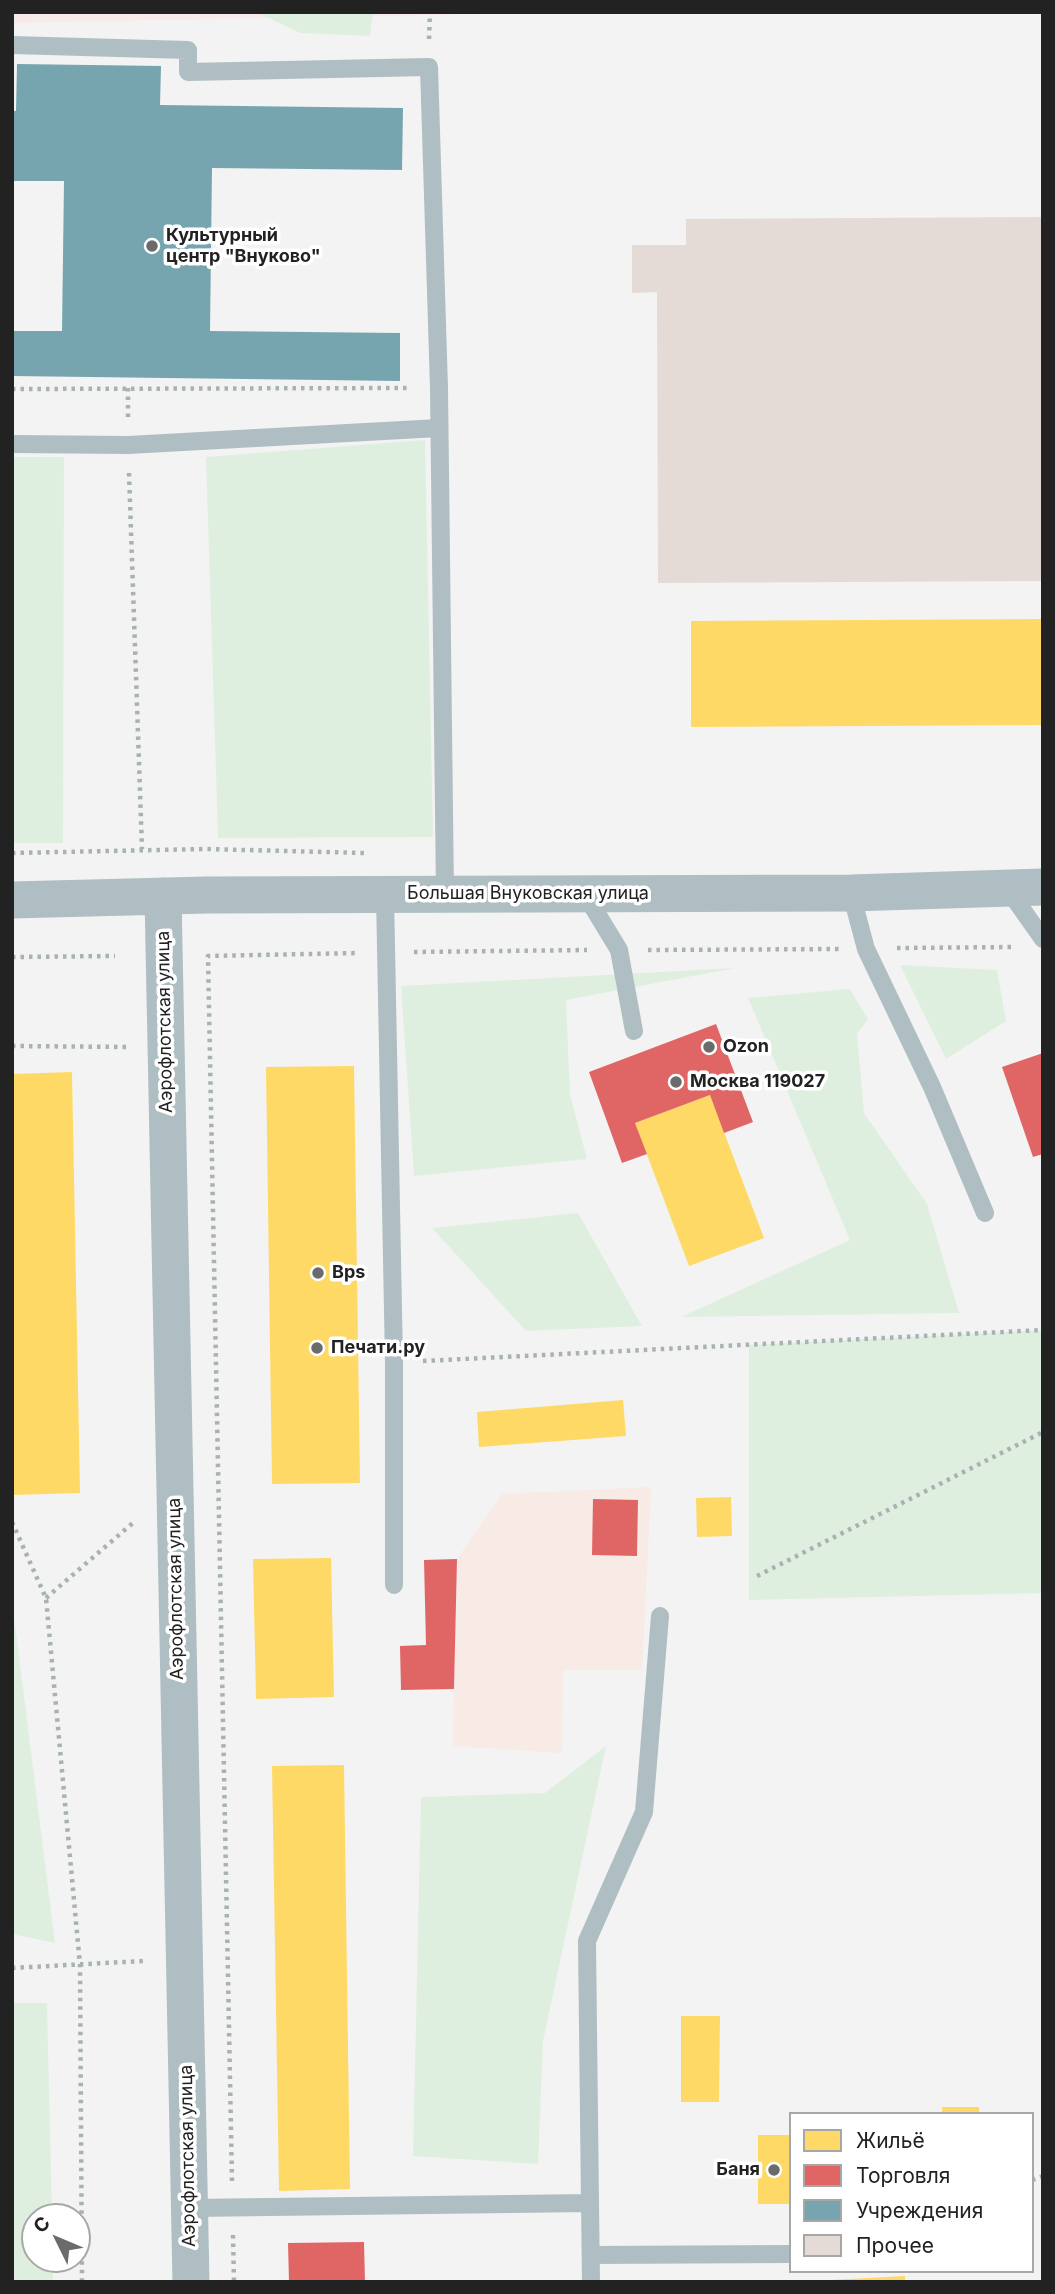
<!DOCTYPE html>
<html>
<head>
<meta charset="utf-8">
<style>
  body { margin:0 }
  #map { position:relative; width:1055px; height:2294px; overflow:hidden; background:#f3f3f3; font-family:Inter,sans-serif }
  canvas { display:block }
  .frame { position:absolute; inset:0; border:14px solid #222; pointer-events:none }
  .legend { position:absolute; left:789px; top:2112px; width:245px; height:161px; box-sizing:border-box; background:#fff; border:2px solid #a7a7a7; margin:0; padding:9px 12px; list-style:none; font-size:21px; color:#222 }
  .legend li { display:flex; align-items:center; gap:14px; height:35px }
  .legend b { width:35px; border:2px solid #a7a7a7 }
  .north { position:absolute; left:21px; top:2203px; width:70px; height:70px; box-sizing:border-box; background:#fff; border:2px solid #a7a7a7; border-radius:50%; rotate:313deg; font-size:19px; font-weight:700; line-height:28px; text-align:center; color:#222 }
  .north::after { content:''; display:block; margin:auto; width:24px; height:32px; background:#6b6b6b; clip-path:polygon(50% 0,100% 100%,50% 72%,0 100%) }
</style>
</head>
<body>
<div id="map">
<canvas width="1055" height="2294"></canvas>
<div class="frame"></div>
<ul class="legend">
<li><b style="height:19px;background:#ffd966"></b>Жильё</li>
<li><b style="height:19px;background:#e06666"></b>Торговля</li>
<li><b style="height:19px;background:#76a5af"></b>Учреждения</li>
<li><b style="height:19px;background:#e4dad6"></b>Прочее</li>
</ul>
<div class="north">С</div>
</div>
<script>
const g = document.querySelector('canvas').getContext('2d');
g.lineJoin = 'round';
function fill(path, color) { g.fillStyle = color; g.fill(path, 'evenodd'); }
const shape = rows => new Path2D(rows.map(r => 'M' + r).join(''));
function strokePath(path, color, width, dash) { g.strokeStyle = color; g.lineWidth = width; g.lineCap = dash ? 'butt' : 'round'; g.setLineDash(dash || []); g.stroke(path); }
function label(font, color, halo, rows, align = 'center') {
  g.font = font + ' Inter,sans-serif'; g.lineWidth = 7; g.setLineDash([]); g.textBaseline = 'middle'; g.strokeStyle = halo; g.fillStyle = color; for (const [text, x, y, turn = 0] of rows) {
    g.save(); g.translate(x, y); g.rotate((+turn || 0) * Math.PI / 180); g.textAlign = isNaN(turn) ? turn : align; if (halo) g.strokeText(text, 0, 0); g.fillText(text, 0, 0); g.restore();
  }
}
const commercial = shape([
  [651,1487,642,1670,563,1670,562,1753,453,1746,457,1559,502,1494]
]);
const education = shape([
  [12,12,481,12,481,14,12,23]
]);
const green = shape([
  [256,12,373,12,370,36,300,33],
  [425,440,433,837,218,838,206,457],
  [12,457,64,457,63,843,12,843],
  [900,965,997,970,1006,1021,946,1059],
  [735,968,566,1000,570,1095,587,1159,414,1176,401,986],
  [850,989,868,1019,857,1034,864,1113,927,1204,959,1313,681,1317,850,1240,748,998],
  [578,1213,642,1326,526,1331,432,1228],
  [1043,1330,1043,1593,749,1600,749,1345],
  [12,1601,55,1943,12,1934],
  [606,1746,543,2041,538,2164,413,2156,421,1797,545,1793],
  [12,2003,47,2003,52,2217,35,2217,35,2259,53,2259,53,2282,12,2282]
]);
const homes = shape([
  [1043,619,1043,725,691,727,691,621],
  [354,1066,360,1483,272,1484,266,1067],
  [72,1072,80,1493,12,1495,12,1074],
  [710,1095,764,1238,689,1266,635,1123],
  [623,1400,626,1436,479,1447,477,1412],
  [731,1497,732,1536,697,1537,696,1498],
  [331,1558,334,1697,256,1699,253,1559],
  [344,1765,350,2189,279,2191,272,1766],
  [681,2016,720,2016,719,2102,681,2102],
  [942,2107,979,2107,979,2114,942,2114],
  [758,2135,791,2135,791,2204,758,2204],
  [905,2276,905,2282,830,2282,830,2280]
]);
const shops = shape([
  [716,1024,753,1122,724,1133,710,1095,635,1123,647,1154,622,1163,589,1072],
  [1043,1053,1043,1154,1033,1157,1002,1067],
  [593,1499,638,1500,637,1556,592,1555],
  [457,1559,454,1689,401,1690,400,1646,426,1645,424,1560],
  [364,2242,365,2282,289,2282,288,2243]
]);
const public = shape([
  [17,64,161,66,160,105,403,108,402,170,212,168,210,331,400,333,400,381,12,376,12,331,62,331,64,181,12,181,12,111,16,111]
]);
const building = shape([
  [1043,217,1043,581,658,583,657,292,632,293,632,245,686,245,686,219]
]);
const path = shape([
  [429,39,430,12],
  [128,388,128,419],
  [12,389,410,388],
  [129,473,142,849],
  [12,853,206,849,365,853],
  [897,948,1014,947],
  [648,950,839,949],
  [414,952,587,950],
  [12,957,115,956],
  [12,1046,130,1047],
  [423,1361,1043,1330],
  [12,1522,46,1598,80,1965,82,2282],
  [757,1576,1043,1432],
  [46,1598,134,1522],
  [12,1968,143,1961],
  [1032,2180,1043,2176],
  [232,2181,208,956,359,953],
  [233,2235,234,2282]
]);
const service = shape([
  [12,45,188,50,188,72,429,67,439,388,445,894],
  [12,444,128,445,439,428],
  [1007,888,1043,939],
  [851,893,866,949,932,1087,985,1213],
  [585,894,619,950,634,1031],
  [385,895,394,1362,394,1585],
  [590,2203,587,1941,644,1812,660,1616],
  [190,2208,590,2203,591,2282],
  [591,2255,791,2254]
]);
const minor = shape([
  [163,896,191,2282],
  [12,900,207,895,851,893,1043,887]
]);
const markers = [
  [152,246,7,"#6b6b6b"],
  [709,1047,7,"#6b6b6b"],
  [676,1082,7,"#6b6b6b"],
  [318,1273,7,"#6b6b6b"],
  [317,1348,7,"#6b6b6b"],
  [774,2170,7,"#6b6b6b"]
];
const poiNames = [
  ["Культурный",166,236],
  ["центр \"Внуково\"",166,257],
  ["Ozon",723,1047],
  ["Москва 119027",690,1082],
  ["Bps",332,1273],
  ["Печати.ру",331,1348],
  ["Баня",760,2170,"right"]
];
const streetNames = [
  ["Большая Внуковская улица",528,894],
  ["Аэрофлотская улица",165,1022,-91],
  ["Аэрофлотская улица",176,1589,-91],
  ["Аэрофлотская улица",188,2156,-91]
];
fill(commercial, '#f8eae5');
fill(education, '#f8e9eb');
fill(green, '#dfefdf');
fill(homes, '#ffd966');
fill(shops, '#e06666');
fill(public, '#76a5af');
fill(building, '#e4dad6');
strokePath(path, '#a8b2b4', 4.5, [3.5, 5]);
strokePath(service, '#afbec3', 18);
strokePath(minor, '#afbec3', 37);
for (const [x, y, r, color] of markers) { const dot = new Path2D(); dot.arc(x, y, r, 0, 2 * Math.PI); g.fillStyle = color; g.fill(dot); strokePath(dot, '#fff', 2.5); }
label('bold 18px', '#222', '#fff', poiNames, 'left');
label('18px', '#222', '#fff', streetNames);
</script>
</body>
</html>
